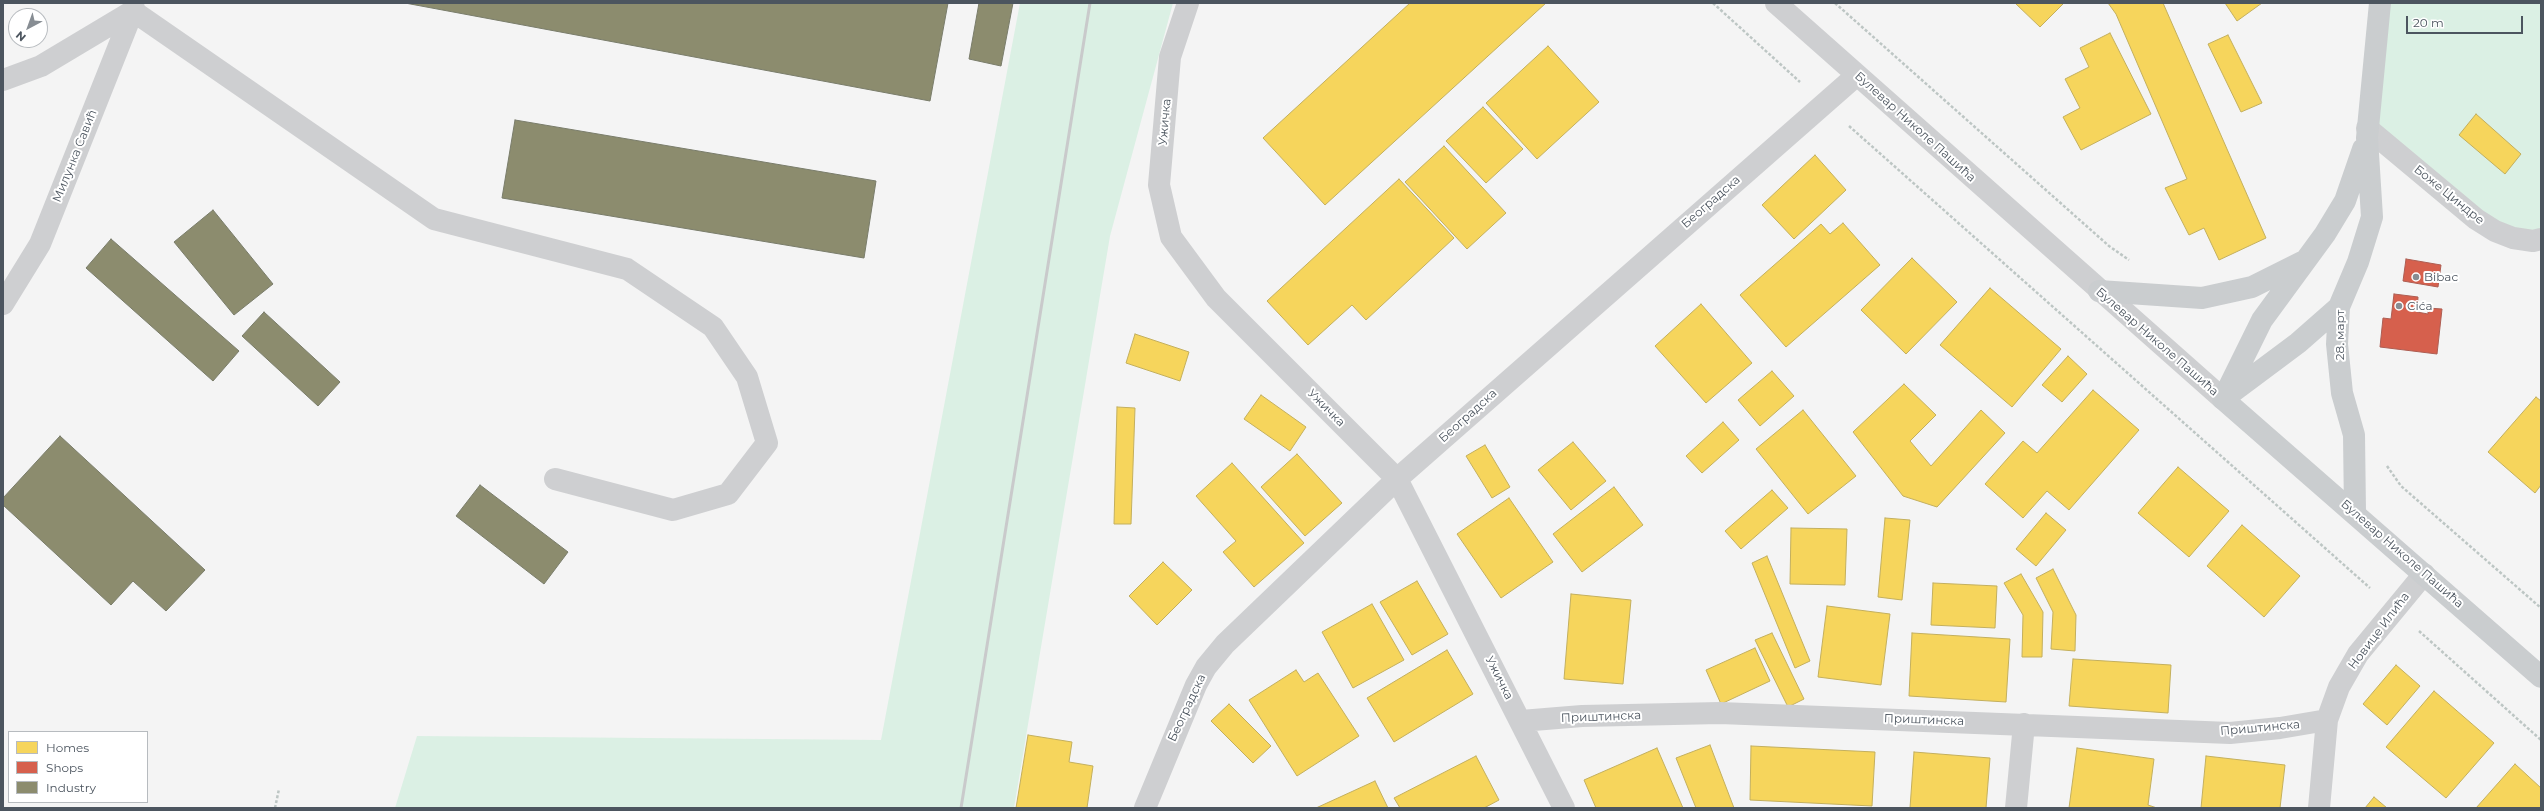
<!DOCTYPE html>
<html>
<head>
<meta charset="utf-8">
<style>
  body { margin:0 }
  #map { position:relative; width:2544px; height:811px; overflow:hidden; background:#f4f4f4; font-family:Montserrat,sans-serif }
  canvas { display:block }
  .frame { position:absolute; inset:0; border:4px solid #4c555f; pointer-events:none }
  .legend { position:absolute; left:8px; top:731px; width:140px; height:72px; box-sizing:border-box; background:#fff; border:1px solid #b7bbbf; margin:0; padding:5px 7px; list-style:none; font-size:12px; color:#4c555f }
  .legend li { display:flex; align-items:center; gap:8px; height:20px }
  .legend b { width:20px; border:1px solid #b7bbbf }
  .north { position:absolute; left:8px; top:8px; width:40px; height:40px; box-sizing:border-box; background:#fff; border:1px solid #b7bbbf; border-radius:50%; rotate:221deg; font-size:11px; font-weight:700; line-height:16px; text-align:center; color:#4c555f }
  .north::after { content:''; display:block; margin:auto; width:14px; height:18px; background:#878d93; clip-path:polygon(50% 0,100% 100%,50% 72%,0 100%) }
  .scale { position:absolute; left:2406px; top:16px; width:117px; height:18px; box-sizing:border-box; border:2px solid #4c555f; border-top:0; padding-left:5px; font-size:12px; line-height:14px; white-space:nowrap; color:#4c555f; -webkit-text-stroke:3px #fff; paint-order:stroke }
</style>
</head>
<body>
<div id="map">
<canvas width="2544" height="811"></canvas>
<div class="frame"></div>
<ul class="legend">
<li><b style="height:11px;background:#f6d55c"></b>Homes</li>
<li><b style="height:11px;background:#d6604d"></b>Shops</li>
<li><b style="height:11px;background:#8c8c6e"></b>Industry</li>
</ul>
<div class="north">N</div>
<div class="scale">20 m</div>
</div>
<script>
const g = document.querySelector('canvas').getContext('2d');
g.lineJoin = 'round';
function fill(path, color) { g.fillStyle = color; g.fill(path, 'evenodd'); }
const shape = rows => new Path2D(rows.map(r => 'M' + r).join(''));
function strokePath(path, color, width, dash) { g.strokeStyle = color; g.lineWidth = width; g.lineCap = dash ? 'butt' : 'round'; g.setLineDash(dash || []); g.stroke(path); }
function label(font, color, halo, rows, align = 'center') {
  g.font = font + ' Montserrat,sans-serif'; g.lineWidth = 4; g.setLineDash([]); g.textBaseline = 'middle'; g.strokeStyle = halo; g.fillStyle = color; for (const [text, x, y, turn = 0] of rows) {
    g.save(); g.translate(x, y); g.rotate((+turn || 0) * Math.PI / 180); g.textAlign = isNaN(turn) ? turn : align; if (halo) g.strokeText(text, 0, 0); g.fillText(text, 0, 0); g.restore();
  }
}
const green = shape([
  [1020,3,1173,3,1110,236,1014,808,395,808,417,736,881,740],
  [2380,3,2541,3,2541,239,2513,238,2367,128]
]);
const homes = shape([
  [1410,3,1546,3,1325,205,1263,138,1410,3],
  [2015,3,2064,3,2040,27,2015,3],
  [2108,3,2163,3,2266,238,2219,260,2204,228,2189,235,2165,188,2187,179,2116,14,2108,3],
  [2225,3,2262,3,2237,21,2225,3],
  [2110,33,2151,114,2081,150,2063,117,2080,108,2065,79,2089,67,2080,48,2110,33],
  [2228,35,2262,103,2241,112,2208,44,2228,35],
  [1548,46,1599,102,1537,159,1486,103,1548,46],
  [1483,107,1523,149,1486,183,1446,141,1483,107],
  [2476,114,2521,154,2505,174,2459,135,2476,114],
  [1444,146,1506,213,1467,249,1405,182,1444,146],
  [1815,155,1846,190,1794,239,1762,205,1815,155],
  [1399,179,1454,238,1366,320,1352,305,1308,345,1267,301,1399,179],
  [1843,223,1880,265,1786,347,1740,295,1821,224,1830,234,1843,223],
  [1912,258,1957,302,1906,354,1861,310,1912,258],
  [1990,288,2061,349,2012,407,1940,345,1990,288],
  [1701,304,1752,363,1706,403,1655,346,1701,304],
  [1135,334,1189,352,1180,381,1126,363,1135,334],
  [2068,356,2087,374,2062,402,2042,385,2068,356],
  [1772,371,1794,396,1760,426,1738,400,1772,371],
  [1904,384,1936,415,1910,441,1931,466,1981,410,2005,433,1937,507,1903,496,1853,432,1904,384],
  [2093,390,2139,430,2069,510,2047,491,2023,518,1985,484,2023,441,2037,453,2093,390],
  [1261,395,1306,427,1290,451,1244,419,1261,395],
  [2536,397,2541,401,2541,485,2535,493,2488,452,2536,397],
  [1117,407,1135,408,1131,524,1114,524,1117,407],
  [1803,410,1856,476,1808,514,1756,449,1803,410],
  [1723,422,1739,440,1702,473,1686,456,1723,422],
  [1573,442,1606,481,1571,510,1538,470,1573,442],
  [1485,445,1510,487,1492,498,1466,456,1485,445],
  [1297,454,1342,503,1305,536,1261,487,1297,454],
  [1232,463,1304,543,1254,587,1223,552,1236,541,1196,496,1232,463],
  [2178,467,2229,511,2189,557,2138,513,2178,467],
  [1614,487,1643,525,1582,572,1553,534,1614,487],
  [1772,490,1788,508,1741,549,1725,531,1772,490],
  [1509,498,1553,562,1501,598,1457,534,1509,498],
  [2046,513,2066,530,2036,566,2016,549,2046,513],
  [1885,518,1910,520,1902,600,1878,597,1885,518],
  [2242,525,2300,576,2264,617,2207,566,2242,525],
  [1791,528,1847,529,1845,585,1790,584,1791,528],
  [1767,556,1810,661,1795,668,1752,563,1767,556],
  [1163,562,1192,590,1157,625,1129,596,1163,562],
  [2053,569,2076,615,2075,651,2051,649,2053,612,2036,578,2053,569],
  [2021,574,2043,612,2042,657,2022,657,2023,615,2004,583,2021,574],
  [1417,581,1448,634,1412,655,1380,602,1417,581],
  [1933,583,1997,586,1995,628,1931,625,1933,583],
  [1571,594,1631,600,1623,684,1564,679,1571,594],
  [1372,604,1404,660,1353,688,1322,632,1372,604],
  [1827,606,1890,614,1881,685,1818,677,1827,606],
  [1772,633,1804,699,1788,707,1755,640,1772,633],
  [1912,633,2010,639,2006,702,1909,696,1912,633],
  [1755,648,1770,681,1721,704,1706,670,1755,648],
  [1447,650,1473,694,1394,742,1367,698,1447,650],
  [2073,659,2171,665,2168,713,2069,706,2073,659],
  [2396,665,2420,686,2387,725,2363,704,2396,665],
  [1296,670,1304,682,1318,673,1359,736,1297,776,1249,700,1296,670],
  [2434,691,2494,743,2446,798,2386,747,2434,691],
  [1229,704,1271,746,1253,763,1211,721,1229,704],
  [1028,735,1072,742,1069,762,1093,766,1087,808,1016,808,1028,735],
  [1710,745,1734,808,1696,808,1676,758,1710,745],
  [1751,746,1875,752,1872,806,1750,800,1751,746],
  [1657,748,1683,808,1596,808,1584,780,1657,748],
  [2077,748,2154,759,2148,805,2157,808,2069,808,2077,748],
  [1914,752,1990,758,1986,808,1910,808,1914,752],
  [1476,756,1499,800,1484,808,1400,808,1394,798,1476,756],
  [2206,756,2285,765,2280,808,2201,808,2206,756],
  [2515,764,2541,788,2541,808,2476,808,2515,764],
  [1375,781,1388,808,1316,808,1375,781],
  [2374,797,2387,808,2365,808,2374,797]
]);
const shops = shape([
  [2406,259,2441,265,2438,287,2403,281,2406,259],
  [2394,294,2418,297,2417,312,2428,314,2428,308,2442,309,2437,354,2380,347,2383,318,2391,319,2394,294]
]);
const industry = shape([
  [405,3,948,3,930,101,405,3],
  [979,3,1013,3,1001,66,969,59,979,3],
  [515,120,876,181,864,258,502,198,515,120],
  [213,210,273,284,234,315,174,242,213,210],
  [111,239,239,351,213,381,86,268,111,239],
  [264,312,340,382,318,406,242,336,264,312],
  [60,436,205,570,166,611,133,581,111,605,3,505,3,498,60,436],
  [480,485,568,552,544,584,456,516,480,485]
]);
const path = shape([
  [1713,3,1800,82],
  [1835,3,2109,246,2129,260],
  [1849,126,2370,588],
  [2387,466,2401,486,2541,608],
  [2419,631,2541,740],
  [275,808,279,789]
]);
const minor = shape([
  [1188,3,1170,57,1159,185,1171,237,1216,298,1397,479,1564,808],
  [1776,3,2223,399],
  [3,80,41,66,133,11,434,219,627,269,713,327,747,377,767,443,728,494,673,510,555,479],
  [2367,128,2476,219,2495,231,2513,238,2533,241,2541,239],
  [3,304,40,244,134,8],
  [1521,721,1582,716,1720,713,2230,733,2280,728,2327,720],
  [1145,808,1196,685,1206,667,1225,644,1397,479,1857,75],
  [2016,808,2024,724],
  [2319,808,2327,720,2339,687,2358,654,2424,574]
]);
const major = shape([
  [2099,291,2202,298,2252,287,2302,262],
  [2227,396,2298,343,2339,307],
  [2223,399,2541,677],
  [2223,399,2262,320,2325,234,2345,201,2363,149],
  [2355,512,2354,435,2342,393,2337,344,2339,307,2358,262,2372,217,2367,138,2380,3]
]);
const rail = shape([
  [961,808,1090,3]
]);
const markers = [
  [2416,277,4,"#878d93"],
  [2399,306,4,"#878d93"]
];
const streetNames = [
  ["Ужичка",1165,122,-85],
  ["Булевар Николе Пашића",1915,127,42],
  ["Милунка Савић",75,156,-68],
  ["Боже Циндре",2449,195,39],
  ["Београдска",1711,202,-41],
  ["28. март",2340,335,-90],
  ["Булевар Николе Пашића",2157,342,41],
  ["Ужичка",1326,408,45],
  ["Београдска",1468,416,-42],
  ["Булевар Николе Пашића",2402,554,41],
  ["Новице Илића",2379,631,-53],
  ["Ужичка",1499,678,63],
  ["Београдска",1187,708,-65],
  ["Приштинска",1601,717,-2],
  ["Приштинска",1924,720,2],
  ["Приштинска",2260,728,-5]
];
const poiNames = [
  ["Bibac",2424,277],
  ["Cića",2407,306]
];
fill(green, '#dbf0e4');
fill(homes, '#f6d55c');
strokePath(homes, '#c3af5d', 1);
fill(shops, '#d6604d');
strokePath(shops, '#ad5d52', 1);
fill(industry, '#8c8c6e');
strokePath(industry, '#797c6a', 1);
strokePath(path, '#bdc6c4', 2.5, [3, 2]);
strokePath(minor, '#cecfd1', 22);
strokePath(major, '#cacdcf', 22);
strokePath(rail, '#c9cacb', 3);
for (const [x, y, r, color] of markers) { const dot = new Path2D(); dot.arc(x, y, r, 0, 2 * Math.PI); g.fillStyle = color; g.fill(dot); strokePath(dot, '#fff', 1.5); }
label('12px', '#4c555f', '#fff', streetNames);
label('12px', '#4c555f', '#fff', poiNames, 'left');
</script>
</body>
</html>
